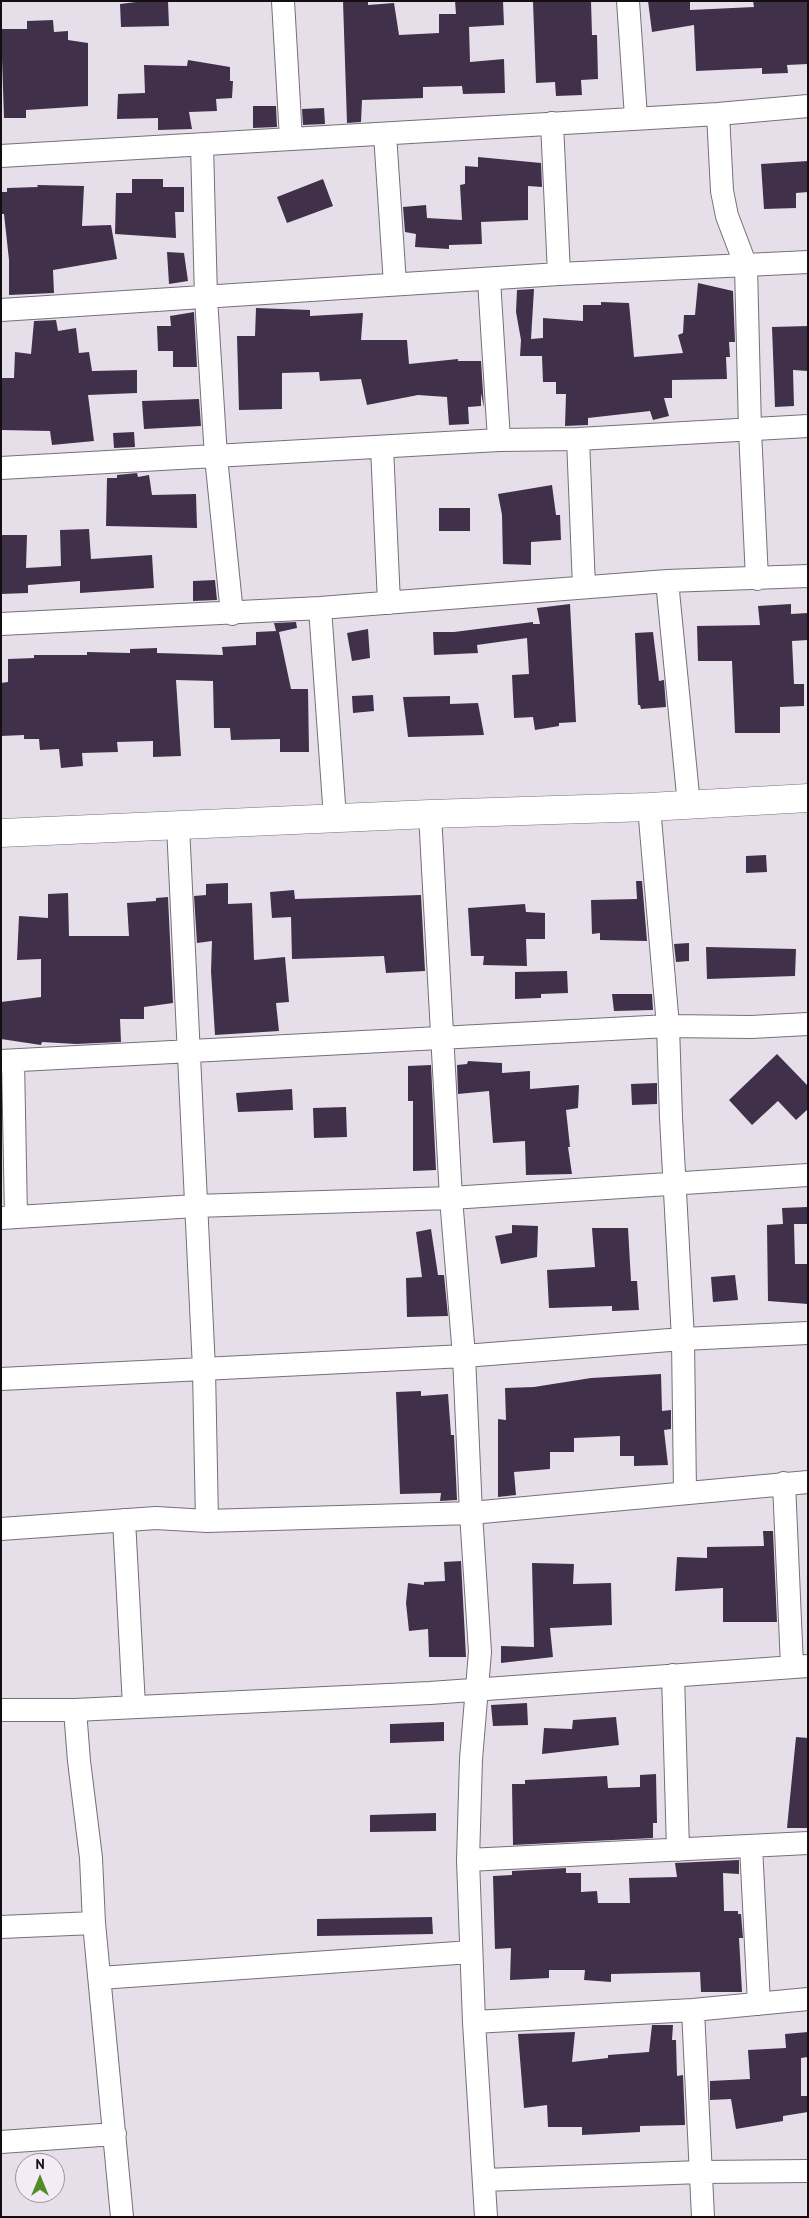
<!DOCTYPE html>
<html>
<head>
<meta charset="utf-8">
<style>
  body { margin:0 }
  #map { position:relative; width:809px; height:2218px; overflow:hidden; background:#e6dfea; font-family:"PT Sans",sans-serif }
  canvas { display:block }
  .frame { position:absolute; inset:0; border:2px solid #110f12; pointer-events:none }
  .north { position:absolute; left:15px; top:2153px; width:50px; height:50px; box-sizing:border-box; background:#f3ecf7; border:1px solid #99949b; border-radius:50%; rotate:0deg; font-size:14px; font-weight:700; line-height:20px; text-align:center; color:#110f12 }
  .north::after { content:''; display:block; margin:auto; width:18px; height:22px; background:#538c27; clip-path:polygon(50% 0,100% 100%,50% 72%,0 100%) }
</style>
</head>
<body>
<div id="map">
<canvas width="809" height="2218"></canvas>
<div class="frame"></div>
<div class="north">N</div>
</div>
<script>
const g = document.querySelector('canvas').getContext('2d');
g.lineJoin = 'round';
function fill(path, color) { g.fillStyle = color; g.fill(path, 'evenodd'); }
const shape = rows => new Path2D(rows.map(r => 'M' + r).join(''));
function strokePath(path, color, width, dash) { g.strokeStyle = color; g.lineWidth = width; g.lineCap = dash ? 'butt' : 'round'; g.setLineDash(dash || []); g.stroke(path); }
const building = shape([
  [144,1,168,1,169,26,121,27,120,4],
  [343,1,368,2,368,5,394,3,399,35,439,33,439,14,456,14,455,1,503,1,504,25,469,27,470,62,504,59,505,93,463,94,462,86,423,87,423,98,362,100,361,122,347,123],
  [591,1,592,35,597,35,598,79,581,80,582,95,556,96,555,82,536,83,533,2],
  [648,1,690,1,690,10,754,7,753,1,808,1,808,64,787,65,788,73,762,74,762,68,696,71,694,25,652,32],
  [53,20,54,32,68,31,68,40,88,43,88,106,26,110,26,118,4,118,1,29,27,29,27,21],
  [188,60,230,67,230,81,233,81,232,98,216,99,217,111,189,112,192,129,158,130,158,118,117,119,118,94,145,93,144,65,187,66],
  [253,106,276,106,277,127,253,128],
  [324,108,325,124,303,125,302,109],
  [478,157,541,163,542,187,528,186,528,220,481,222,482,244,449,245,449,249,415,247,416,234,405,232,403,207,426,205,427,218,462,220,460,185,465,184,465,166,478,167],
  [808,161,808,192,796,193,796,208,764,209,761,164],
  [132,179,163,179,163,187,184,187,184,212,175,212,176,238,115,234,116,193,132,193],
  [323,179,333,206,287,223,277,197],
  [37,185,84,186,82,226,111,225,117,259,53,270,54,293,9,295,9,260,4,214,1,214,1,192,7,192,7,188,38,187],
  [167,252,184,253,188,281,169,284],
  [698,283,733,291,735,342,729,342,730,357,726,357,727,379,672,380,672,398,664,398,669,416,653,420,650,411,588,418,588,425,565,426,566,394,556,394,556,382,543,382,542,356,520,356,521,340,516,312,517,290,534,289,531,339,543,338,543,318,583,321,583,305,601,305,601,302,629,303,634,357,683,353,678,335,683,333,684,315,695,315],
  [256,308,310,310,310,316,363,313,361,340,407,340,409,364,458,359,458,361,481,361,484,408,481,393,481,406,468,407,469,424,449,425,447,397,418,395,367,405,361,379,320,381,319,372,282,373,282,409,239,410,237,336,255,336],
  [194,312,197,367,173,367,173,351,158,351,157,326,171,326,170,316],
  [56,320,58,331,76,328,79,353,89,352,92,371,137,370,137,393,88,395,94,441,52,445,50,431,1,430,1,378,14,378,15,352,31,354,34,321],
  [808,326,808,371,793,370,794,406,775,407,772,327],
  [199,399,201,426,144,429,142,401],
  [134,432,135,447,114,448,113,433],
  [137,473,138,477,149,475,152,495,196,494,197,528,106,526,107,478,117,478,117,475],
  [552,485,556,515,560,515,561,540,531,542,531,565,503,564,502,515,498,494],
  [439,508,470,508,470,531,439,531],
  [89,529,91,559,152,555,154,588,80,593,80,581,28,585,28,593,1,594,1,535,27,535,26,568,61,566,60,530],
  [215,580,217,600,193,601,193,581],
  [570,604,576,722,559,723,559,726,535,730,533,717,514,718,512,675,529,674,527,638,477,645,478,653,434,655,433,632,454,632,533,622,533,624,540,624,537,608],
  [791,604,791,614,808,613,808,640,792,641,794,684,804,684,804,706,780,707,780,733,735,733,732,661,698,661,697,626,760,625,758,606],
  [296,622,297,628,279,632,291,689,308,689,309,752,280,752,280,739,231,740,230,728,214,728,213,681,176,680,181,756,153,757,153,741,117,742,118,752,82,753,83,766,61,768,59,749,40,750,39,739,24,739,24,735,1,736,1,683,8,682,8,659,34,658,34,655,87,655,87,652,130,653,130,649,157,648,157,653,223,655,222,647,256,645,256,632,276,631,274,623],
  [368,629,370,658,352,661,347,633],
  [653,632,659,681,664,680,666,707,641,709,640,705,638,705,635,633],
  [373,695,374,711,353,713,352,696],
  [450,696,450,704,478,703,484,735,408,737,403,697],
  [766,855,767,872,746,873,746,856],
  [636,881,642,881,647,941,600,940,600,933,592,934,591,900,637,899],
  [228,883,228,904,252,903,254,960,285,957,289,1002,276,1003,279,1031,215,1035,211,971,212,941,197,943,194,896,206,895,206,884],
  [294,890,295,899,421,895,425,971,386,973,384,956,292,959,291,917,272,918,270,892],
  [68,893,69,936,129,936,127,903,156,901,156,898,168,897,173,1003,144,1007,144,1019,120,1019,121,1042,76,1044,42,1042,41,1045,1,1039,1,1002,41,997,41,959,17,960,19,916,48,918,48,894],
  [525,904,526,912,545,913,545,939,526,939,527,966,483,965,484,956,471,956,468,908],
  [689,943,689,961,676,962,674,944],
  [706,947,796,949,795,976,707,979],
  [567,971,568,993,541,994,541,998,515,999,515,972],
  [612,994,652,994,653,1010,614,1011],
  [777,1054,808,1086,808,1109,796,1120,778,1101,752,1125,729,1100],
  [468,1061,502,1063,502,1073,530,1071,530,1089,579,1085,578,1108,566,1110,570,1147,568,1147,572,1174,526,1175,525,1141,493,1143,489,1091,458,1094,457,1065,467,1064],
  [431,1065,436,1170,413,1171,413,1101,408,1101,408,1066],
  [657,1083,657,1104,632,1105,631,1084],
  [292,1089,293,1110,238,1112,236,1093],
  [346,1107,347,1137,314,1138,313,1108],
  [807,1207,808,1224,794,1224,795,1264,808,1264,808,1304,768,1301,767,1225,783,1224,782,1208],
  [512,1225,538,1226,537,1257,501,1264,495,1236,512,1233],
  [592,1228,628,1228,631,1281,637,1281,639,1310,612,1311,612,1306,549,1308,547,1270,595,1267],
  [431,1229,438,1275,444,1275,448,1316,407,1317,406,1278,422,1277,416,1232],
  [735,1275,738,1300,713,1302,711,1277],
  [661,1374,662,1411,671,1410,671,1429,664,1430,668,1465,634,1466,634,1456,620,1456,620,1436,574,1438,574,1452,550,1452,550,1469,514,1472,516,1495,498,1497,498,1419,506,1420,505,1388,534,1387,591,1378],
  [421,1391,421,1396,448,1394,451,1435,454,1435,457,1500,440,1501,441,1493,400,1494,396,1392],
  [763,1531,773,1531,777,1622,723,1622,723,1588,675,1591,677,1557,707,1558,707,1547,764,1546],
  [461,1561,466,1657,429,1657,428,1629,409,1631,406,1603,408,1583,424,1585,424,1582,445,1581,444,1562],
  [532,1563,574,1564,573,1584,611,1583,612,1625,550,1628,553,1657,501,1663,501,1646,534,1647],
  [527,1703,528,1725,493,1726,491,1705],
  [616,1717,619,1745,542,1754,544,1728,572,1729,573,1720],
  [444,1722,444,1741,390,1743,390,1724],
  [796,1737,808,1738,808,1828,787,1828],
  [656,1774,657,1823,653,1823,653,1838,513,1845,512,1784,525,1784,525,1780,607,1776,608,1788,640,1787,640,1775],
  [436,1813,436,1831,370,1832,370,1815],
  [739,1860,739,1874,723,1873,724,1911,738,1911,738,1914,741,1914,743,1938,739,1938,742,1992,701,1992,700,1972,611,1974,611,1982,584,1980,585,1970,549,1970,549,1978,510,1980,511,1948,495,1949,493,1876,512,1875,512,1871,566,1868,566,1873,581,1873,581,1892,597,1891,598,1903,630,1903,629,1878,677,1877,675,1863],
  [432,1917,433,1934,317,1936,317,1919],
  [652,2025,673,2025,672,2040,676,2040,677,2076,683,2075,685,2125,640,2126,640,2132,582,2135,582,2127,548,2127,547,2105,524,2108,518,2034,575,2032,572,2062,608,2058,608,2055,649,2052],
  [808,2032,808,2057,801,2058,801,2096,808,2096,808,2112,783,2116,783,2121,736,2129,731,2099,710,2100,710,2081,750,2079,748,2050,786,2048,785,2034]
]);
const street = shape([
  [283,1,291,139],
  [628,1,636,117],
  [718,114,722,191,727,216,746,266,750,430,757,579],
  [552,123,559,274],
  [385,134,395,284],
  [202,145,206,298,216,457,232,614],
  [1,156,718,114,808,106],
  [489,280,499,440],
  [1,310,559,274,808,262],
  [578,439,584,587],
  [382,447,389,603],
  [1,468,499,440,578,439,808,426],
  [667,581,689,805],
  [320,608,335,818],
  [1,624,320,608,667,581,808,576],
  [649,807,668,1026,671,1118,683,1339,685,1493],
  [430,814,451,1198,464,1356,471,1513,480,1652,471,1759,468,1860,474,2022,486,2217],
  [178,826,204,1369,207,1521],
  [1,1061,668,1026,751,1027,808,1024],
  [13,1061,16,1217],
  [1,1218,195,1206,451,1198,808,1175],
  [1,1379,464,1356,683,1339,808,1333],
  [784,1483,792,1666],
  [124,1520,134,1706],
  [1,1529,156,1518,207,1521,471,1513,808,1482],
  [673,1675,678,1850],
  [1,1710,75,1710,430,1693,808,1666],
  [75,1710,79,1761,91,1858,94,1923,122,2217],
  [751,1846,759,2004],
  [468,1860,808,1843],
  [1,1927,94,1923],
  [100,1978,471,1952],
  [693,2010,703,2217],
  [474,2022,693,2010,808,1999],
  [1,2142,115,2134],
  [484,2180,701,2172,808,2171]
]);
const secondary = shape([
  [1,833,430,814,649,807,808,798]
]);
fill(building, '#413049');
strokePath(street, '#766f79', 24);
strokePath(secondary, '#766f79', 29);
strokePath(street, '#fff', 22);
strokePath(secondary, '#fff', 28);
</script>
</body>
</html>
